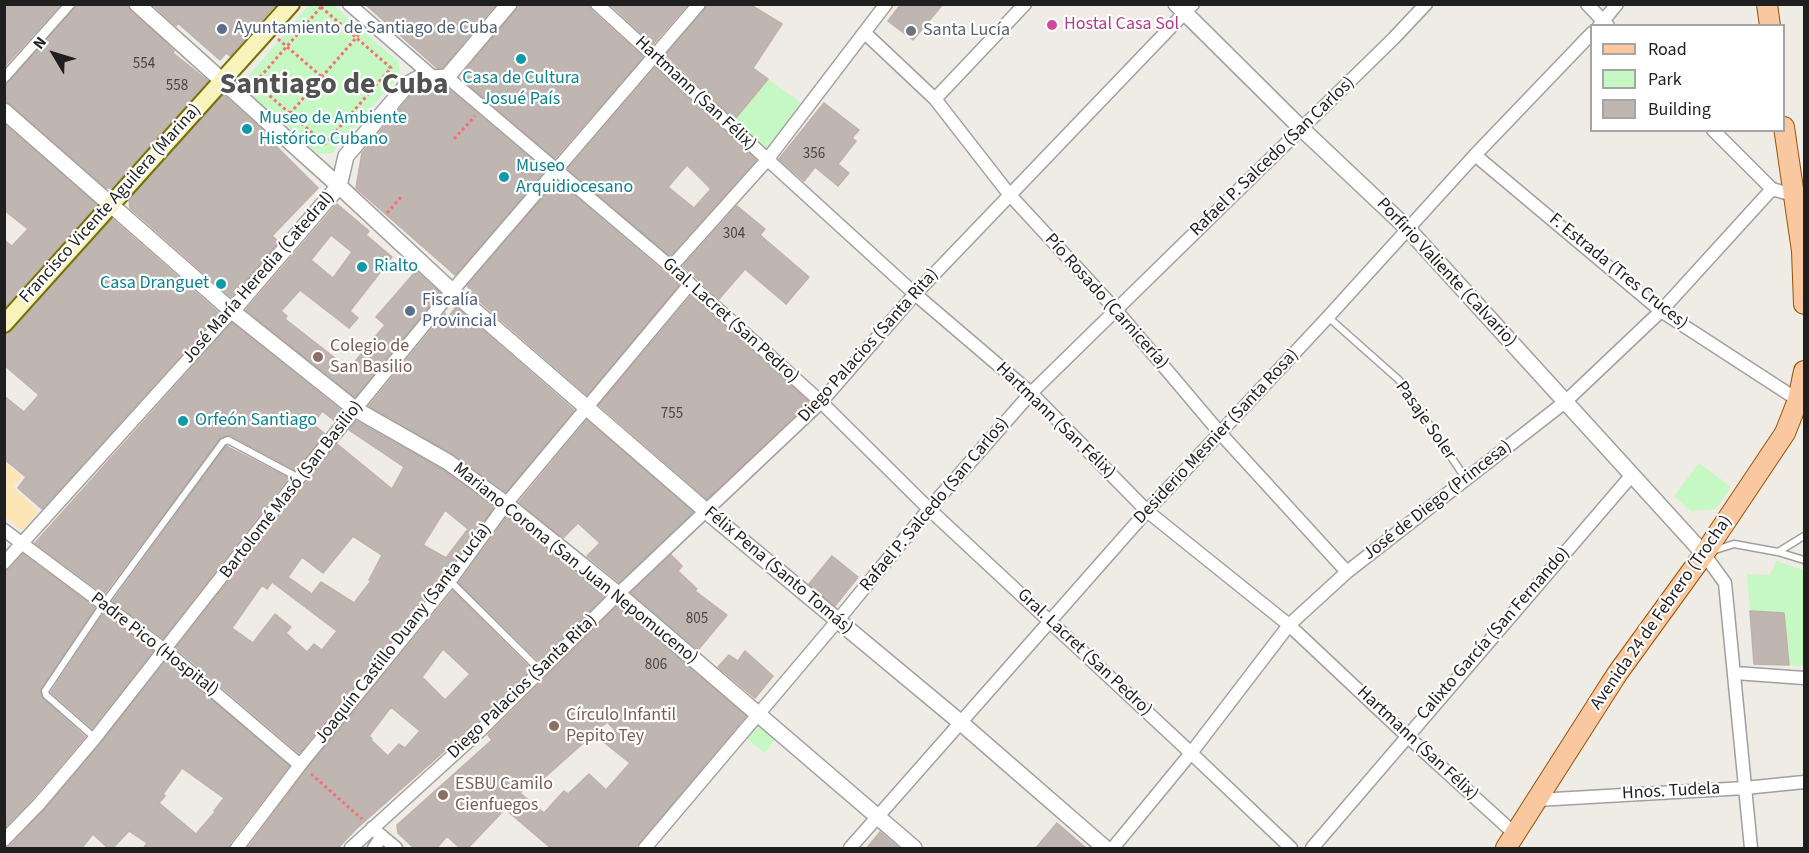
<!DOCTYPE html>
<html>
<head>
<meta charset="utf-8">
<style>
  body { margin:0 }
  #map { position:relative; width:1809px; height:853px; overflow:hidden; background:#efebe5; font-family:"Source Sans 3",sans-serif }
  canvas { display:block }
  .frame { position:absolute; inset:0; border:6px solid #1f1f1f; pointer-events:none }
  .legend { position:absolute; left:1590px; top:24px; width:195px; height:108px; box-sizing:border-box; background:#fff; border:2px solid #a5a5a5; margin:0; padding:8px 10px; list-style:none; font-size:18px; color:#1f1f1f }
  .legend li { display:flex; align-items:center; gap:12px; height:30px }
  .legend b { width:30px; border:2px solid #a5a5a5 }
  .north { position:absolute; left:24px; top:24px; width:60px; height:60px; -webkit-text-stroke:4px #fff; paint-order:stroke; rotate:308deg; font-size:16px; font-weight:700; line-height:24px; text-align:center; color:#1f1f1f }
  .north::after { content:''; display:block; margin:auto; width:21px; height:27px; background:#1f1f1f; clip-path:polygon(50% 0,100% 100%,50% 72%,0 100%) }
</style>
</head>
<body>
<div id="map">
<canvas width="1809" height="853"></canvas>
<div class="frame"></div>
<ul class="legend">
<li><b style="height:8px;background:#f9c8a0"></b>Road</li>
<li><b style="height:16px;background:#c6f8c3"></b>Park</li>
<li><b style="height:16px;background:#c0b6b1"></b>Building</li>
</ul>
<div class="north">N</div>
</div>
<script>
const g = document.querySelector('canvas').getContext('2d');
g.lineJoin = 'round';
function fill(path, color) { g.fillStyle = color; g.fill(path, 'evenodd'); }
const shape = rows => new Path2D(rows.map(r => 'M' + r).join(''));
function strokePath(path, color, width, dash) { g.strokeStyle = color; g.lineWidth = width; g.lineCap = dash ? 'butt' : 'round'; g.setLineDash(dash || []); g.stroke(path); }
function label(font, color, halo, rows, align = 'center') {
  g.font = font + ' "Source Sans 3",sans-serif'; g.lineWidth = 4.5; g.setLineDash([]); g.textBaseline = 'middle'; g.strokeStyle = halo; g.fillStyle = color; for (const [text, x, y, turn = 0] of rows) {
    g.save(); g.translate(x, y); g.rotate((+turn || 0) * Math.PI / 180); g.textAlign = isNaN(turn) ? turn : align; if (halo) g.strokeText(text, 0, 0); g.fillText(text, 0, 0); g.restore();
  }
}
const sand = shape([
  [5,462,22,477,13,487,39,512,22,531,5,517]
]);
const park = shape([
  [310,4,333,5,398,61,400,74,332,153,319,154,247,92,246,79],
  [768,79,801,103,767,149,735,119],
  [1699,463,1731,487,1716,509,1691,511,1674,496],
  [1776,561,1804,570,1804,666,1789,665,1784,613,1750,611,1747,574,1770,575],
  [757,721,777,737,765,753,745,737]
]);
const building = shape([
  [4,4,61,4,4,67,4,4],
  [77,4,128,4,130,11,163,40,174,51,173,53,208,81,112,188,106,188,10,104,4,101,4,85,9,82,77,4],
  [152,4,276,4,230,56,226,53,220,60,178,23,176,26,152,4],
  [365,4,496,4,442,68,437,68,365,4],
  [519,4,589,4,591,10,643,57,555,158,465,82,463,73,516,10,519,4],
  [610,4,688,4,653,44,610,4],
  [707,4,749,4,782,24,753,68,768,79,735,119,666,55,705,9,707,4],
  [901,4,943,4,913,40,888,21,901,4],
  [655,68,756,160,670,256,568,169,655,68],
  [687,165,711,189,694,208,668,187,687,165],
  [446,87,545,171,455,275,356,188,362,153,413,93,446,87],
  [223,95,273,139,271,141,318,188,272,236,279,242,231,297,130,208,129,200,223,95],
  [824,103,859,130,852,138,856,141,838,164,849,173,838,186,815,167,804,181,779,159,824,103],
  [4,124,97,205,4,308,4,240,12,246,28,229,4,210,4,124],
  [557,181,679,285,587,395,469,292,471,290,467,286,557,181],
  [337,204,369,231,366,235,392,257,350,311,358,318,349,328,300,290,281,311,287,316,285,319,349,369,385,325,376,317,416,271,440,293,355,397,246,310,337,204],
  [331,235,352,252,333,278,311,260,331,235],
  [737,206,765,229,760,235,809,277,786,304,745,269,719,299,683,266,737,206],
  [112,219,219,313,42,509,18,488,26,477,4,459,4,396,24,412,39,395,4,365,4,334,12,331,112,219],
  [691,296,809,402,707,499,599,405,691,296],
  [456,307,574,410,506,492,453,454,369,406,445,313,446,320,456,307],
  [232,323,343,412,335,421,322,411,313,424,325,434,295,470,230,435,221,437,104,594,35,543,232,323],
  [587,420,693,512,619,582,587,556,600,543,578,523,563,538,519,502,587,420],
  [356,421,443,470,494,507,443,576,299,753,176,648,337,444,392,489,404,467,349,430,356,421],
  [445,510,468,529,446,558,423,545,445,510],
  [353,536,382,555,369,580,371,581,354,603,321,582,312,594,288,577,302,557,323,573,353,536],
  [272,582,337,631,322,650,314,644,307,652,286,633,291,627,275,614,253,643,232,628,262,585,267,589,272,582],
  [226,446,288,478,163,638,113,601,226,446],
  [507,517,605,596,539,661,459,583,507,517],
  [23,554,95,608,40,691,43,699,85,737,33,798,4,828,4,571,10,569,23,554],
  [671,555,682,566,678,571,697,589,695,591,727,615,698,650,631,593,671,555],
  [832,556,858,577,835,606,809,584,832,556],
  [453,591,531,669,476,723,357,828,337,849,247,849,306,770,453,591],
  [443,649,470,674,445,700,422,677,443,649],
  [391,707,420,731,405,748,399,744,388,756,371,740,372,739,369,736,391,707],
  [617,606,746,716,634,849,552,849,505,809,467,849,461,849,447,836,436,849,415,849,398,833,397,825,492,740,488,735,617,606],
  [607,722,615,730,605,743,630,763,606,790,589,774,568,794,564,791,544,813,520,793,540,774,544,778,607,722],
  [1750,611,1784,613,1789,665,1754,664,1750,611],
  [103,614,153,651,92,728,51,692,103,614],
  [745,651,773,676,755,698,718,667,729,655,738,661,745,651],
  [166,661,289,766,230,843,229,849,143,849,147,843,129,831,112,849,109,849,93,834,81,849,4,849,10,846,45,809,101,743,166,661],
  [182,768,224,798,214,811,215,812,196,834,159,803,165,796,163,794,182,768],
  [1057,823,1087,849,1035,849,1057,823],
  [880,832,900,849,866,849,880,832]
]);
const path = shape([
  [321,7,391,68,325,144,255,83,321,7],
  [278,39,322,77],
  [286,118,362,31],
  [454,139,475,116],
  [387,213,402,196],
  [311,774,362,819]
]);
const service = shape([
  [1328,317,1399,380,1466,479],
  [1712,551,1734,544,1778,552,1804,560],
  [1778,552,1804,536],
  [450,581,541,671],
  [95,738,46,695,45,691,103,605,223,442,228,440,299,478]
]);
const pedestrian = shape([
  [4,78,70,4]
]);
const minor = shape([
  [349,4,433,77],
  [597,4,915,294,1031,393,1147,511,1289,625,1407,736,1515,834,1515,838],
  [1587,4,1608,26],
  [1599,26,1617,4],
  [865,33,935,99,1009,194,1116,310,1220,433,1347,572],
  [447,77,671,267,821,402,929,509,1191,753,1291,848],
  [935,99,1025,4],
  [1713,130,1772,189],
  [1475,155,1661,311,1798,400],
  [671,267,767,160,886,4],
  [4,530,165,650,300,765],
  [1704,554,1725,583,1751,848],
  [4,563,232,311],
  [1735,673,1804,678],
  [1537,800,1745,788,1804,782],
  [372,828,396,848],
  [4,840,39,804,95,738,299,478,452,291,699,4],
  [237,848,300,765,450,581,506,504,690,284],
  [351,848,482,729,618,594,821,402,915,294,1193,4],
  [374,848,382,836],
  [645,848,838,620,929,509,1031,393,1394,38,1426,4],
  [850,848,1147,511,1328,317,1475,155,1592,33],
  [1113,848,1191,753,1289,625,1347,572,1565,402,1661,311,1772,189,1793,195],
  [1312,848,1631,476]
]);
const tertiary = shape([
  [137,4,339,186,452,291,705,510,960,722,1105,848],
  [1176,4,1302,129,1408,229,1704,554],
  [4,111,232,311,355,409,448,462,506,504,618,594,914,848],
  [232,311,339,186,346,156,408,84,417,79,447,77,509,4]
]);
const secondary = shape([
  [4,324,291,4]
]);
const primary = shape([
  [1767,4,1770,26],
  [1784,127,1802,251,1804,304],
  [1506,848,1617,674,1704,554,1785,433,1798,400,1804,371]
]);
const markers = [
  [1052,25,6,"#d1479c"],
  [222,29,6,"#5c6f8a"],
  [911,31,6,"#6b7280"],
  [521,59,6,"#0f9aa8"],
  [247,129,6,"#0f9aa8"],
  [504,177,6,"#0f9aa8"],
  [362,267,6,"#0f9aa8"],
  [221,284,6,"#0f9aa8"],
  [410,311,6,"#5c6f8a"],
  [318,357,6,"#8d6e63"],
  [183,421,6,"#0f9aa8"],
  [554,726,6,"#8d6e63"],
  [443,795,6,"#8d6e63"]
];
const numberNames = [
  ["554",144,65],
  ["558",177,87],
  ["356",814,155],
  ["304",734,235],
  ["755",672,415],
  ["805",697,620],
  ["806",656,666]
];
const hotelNames = [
  ["Hostal Casa Sol",1064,25]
];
const serviceNames = [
  ["Ayuntamiento de Santiago de Cuba",234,29],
  ["Fiscalía",422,301],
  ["Provincial",422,322]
];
const worshipNames = [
  ["Santa Lucía",923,31]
];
const cultureNames = [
  ["Casa de Cultura",521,79,"center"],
  ["Josué País",521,100,"center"],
  ["Museo de Ambiente",259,119],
  ["Histórico Cubano",259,140],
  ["Museo",516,167],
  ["Arquidiocesano",516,188],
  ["Rialto",374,267],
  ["Casa Dranguet",209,284,"right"],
  ["Orfeón Santiago",195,421]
];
const streetNames = [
  ["Hartmann (San Félix)",695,94,43],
  ["Rafael P. Salcedo (San Carlos)",1273,157,-44],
  ["Francisco Vicente Aguilera (Marina)",111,204,-48],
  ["F. Estrada (Tres Cruces)",1618,272,39],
  ["Porfirio Valiente (Calvario)",1446,273,47],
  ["José María Heredia (Catedral)",259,278,-49],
  ["Pío Rosado (Carnicería)",1106,302,48],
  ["Gral. Lacret (San Pedro)",730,321,42],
  ["Diego Palacios (Santa Rita)",869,346,-48],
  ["Hartmann (San Félix)",1055,421,44],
  ["Pasaje Soler",1425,421,55],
  ["Desiderio Mesnier (Santa Rosa)",1217,437,-47],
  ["Bartolomé Masó (San Basilio)",292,490,-52],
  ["José de Diego (Princesa)",1438,501,-38],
  ["Rafael P. Salcedo (San Carlos)",935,505,-50],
  ["Mariano Corona (San Juan Nepomuceno)",575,564,39],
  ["Félix Pena (Santo Tomás)",778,571,40],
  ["Avenida 24 de Febrero (Trocha)",1662,613,-55],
  ["Joaquín Castillo Duany (Santa Lucía)",404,634,-52],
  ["Calixto García (San Fernando)",1494,634,-49],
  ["Padre Pico (Hospital)",154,645,38],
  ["Gral. Lacret (San Pedro)",1084,653,43],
  ["Diego Palacios (Santa Rita)",523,687,-44],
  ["Hartmann (San Félix)",1417,744,43],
  ["Hnos. Tudela",1671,792,-3]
];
const educationNames = [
  ["Colegio de",330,347],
  ["San Basilio",330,368],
  ["Círculo Infantil",566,716],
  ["Pepito Tey",566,737],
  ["ESBU Camilo",455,785],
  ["Cienfuegos",455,806]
];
const townNames = [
  ["Santiago de Cuba",334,86]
];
fill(sand, '#fde6b5');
fill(park, '#c6f8c3');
fill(building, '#c0b6b1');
strokePath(building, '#c0b0a8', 1.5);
strokePath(service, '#a0a0a0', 9);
strokePath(pedestrian, '#a0a0a0', 12);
strokePath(minor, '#a0a0a0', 15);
strokePath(tertiary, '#a0a0a0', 18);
strokePath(secondary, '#737208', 20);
strokePath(primary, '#955304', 22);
strokePath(path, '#f66f72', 3, [3, 3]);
strokePath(service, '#fff', 6);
strokePath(pedestrian, '#fff', 9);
strokePath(minor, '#fff', 12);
strokePath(tertiary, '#fff', 15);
strokePath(secondary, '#f8f3ba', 16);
strokePath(primary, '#f9c8a0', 20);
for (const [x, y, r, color] of markers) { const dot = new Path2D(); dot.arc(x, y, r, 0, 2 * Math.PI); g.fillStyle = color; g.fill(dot); strokePath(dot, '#fff', 2); }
label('15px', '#474544', null, numberNames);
label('18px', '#b23c85', '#fff', hotelNames, 'left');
label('18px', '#4e5e75', '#fff', serviceNames, 'left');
label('18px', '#5b616d', '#fff', worshipNames, 'left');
label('18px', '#0d838f', '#fff', cultureNames, 'left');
label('18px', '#1f1f1f', '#fff', streetNames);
label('18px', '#785e54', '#fff', educationNames, 'left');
label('bold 30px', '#525252', '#fff', townNames);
</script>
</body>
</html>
